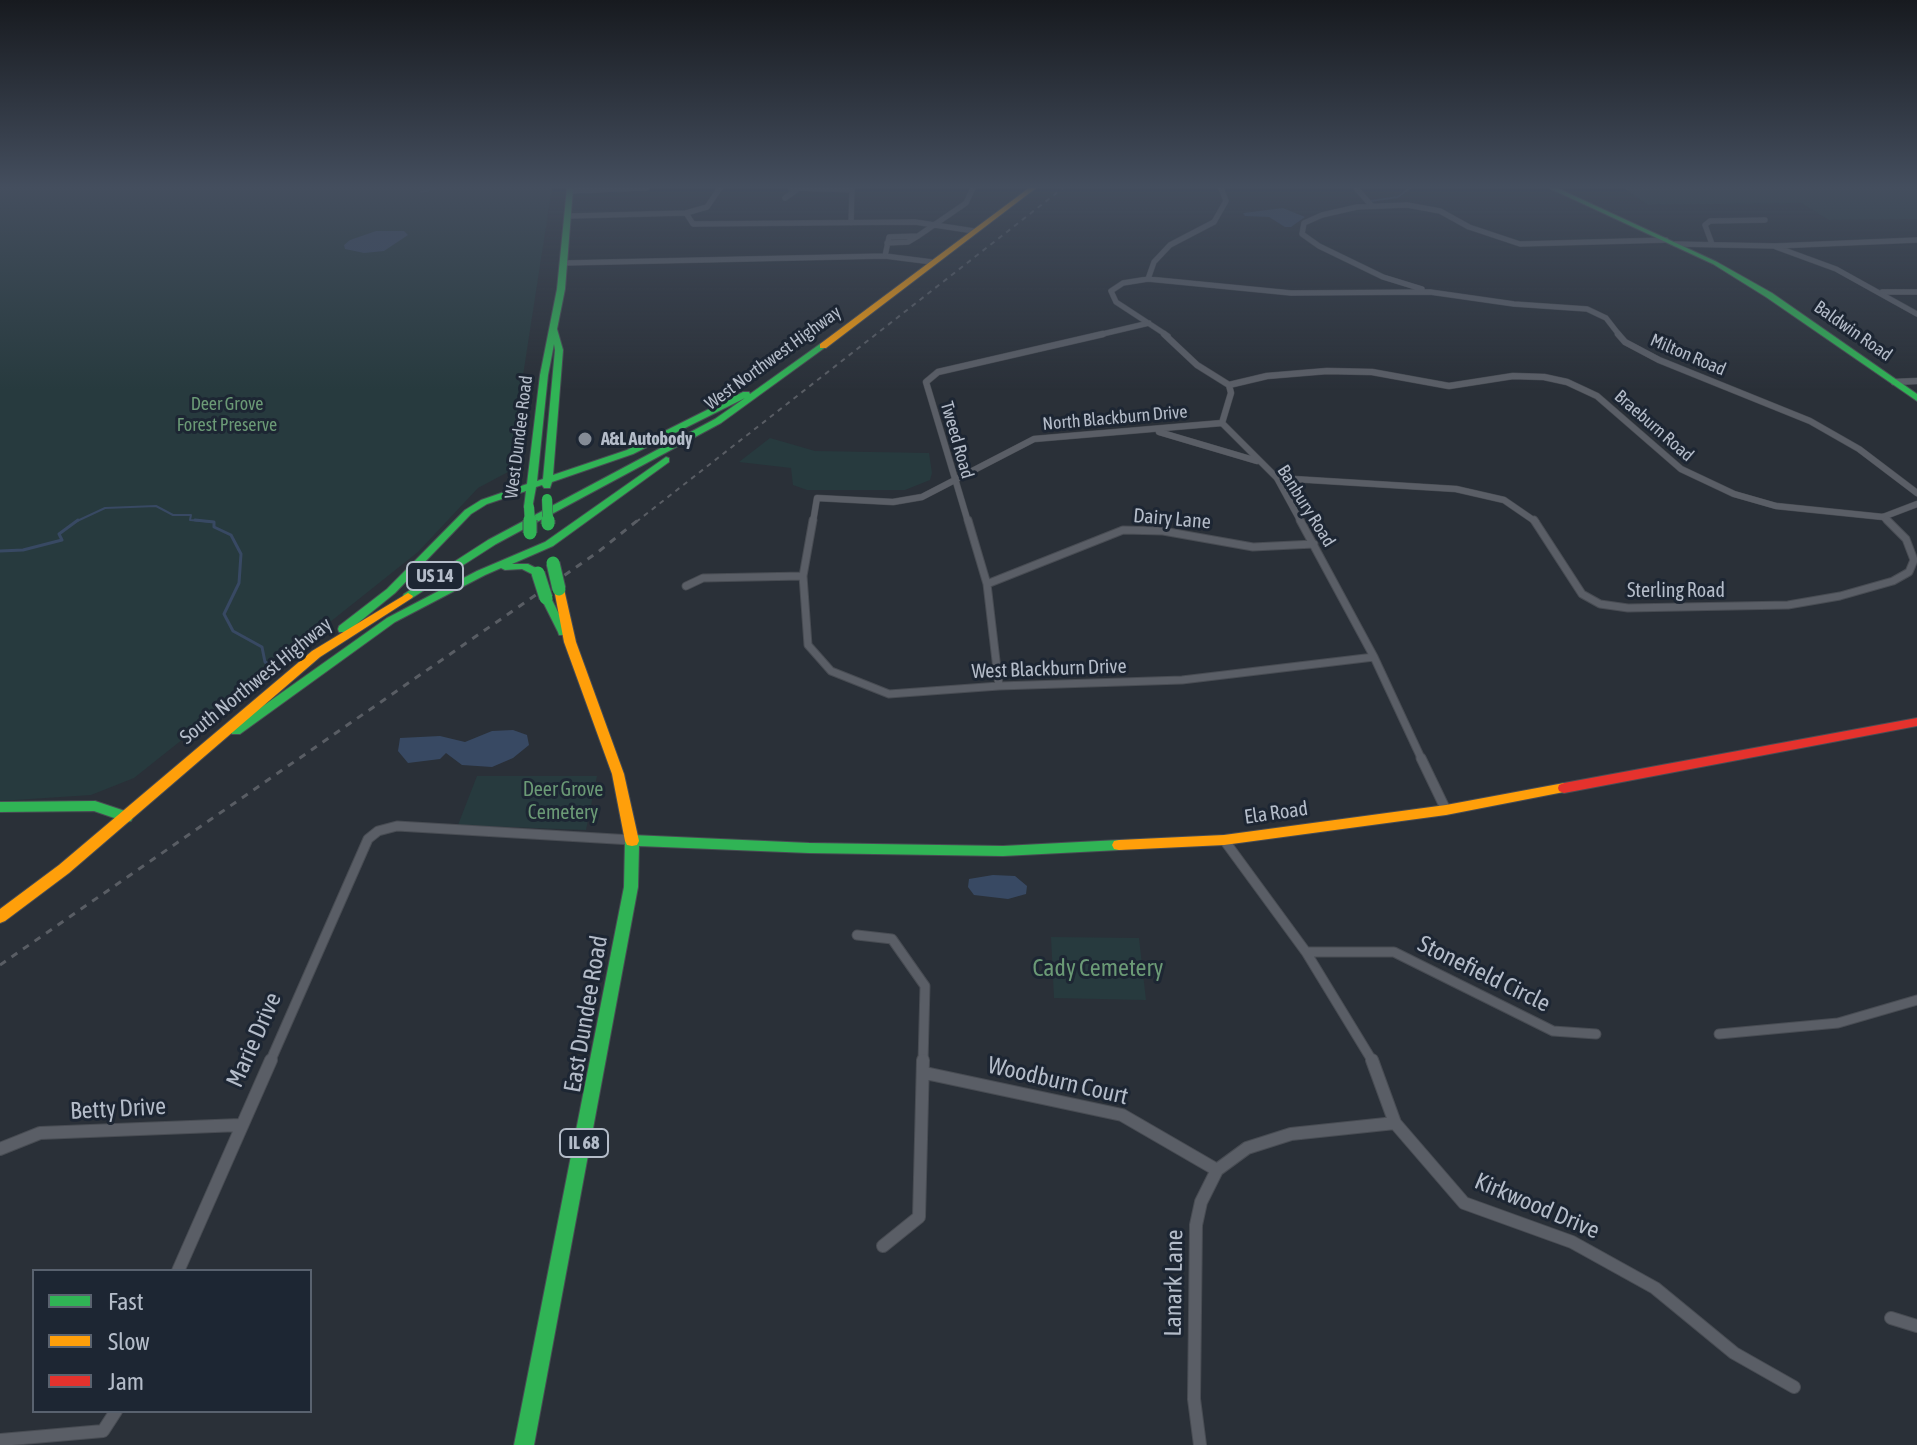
<!DOCTYPE html>
<html>
<head>
<meta charset="utf-8">
<style>
  body { margin:0 }
  #map { position:relative; width:1917px; height:1445px; overflow:hidden; background:#2a3038; font-family:"Asap Condensed",sans-serif }
  canvas { display:block }
  .legend { position:absolute; left:32px; top:1269px; width:280px; height:144px; box-sizing:border-box; background:#1d2633; border:2px solid #59626f; margin:0; padding:10px 14px; list-style:none; font-size:24px; color:#b4bcc9 }
  .legend li { display:flex; align-items:center; gap:16px; height:40px }
  .legend b { width:40px; border:2px solid #59626f }
</style>
</head>
<body>
<div id="map">
<canvas width="1917" height="1445"></canvas>
<ul class="legend">
<li><b style="height:10px;background:#30b455"></b>Fast</li>
<li><b style="height:10px;background:#ff9f0a"></b>Slow</li>
<li><b style="height:10px;background:#e5322d"></b>Jam</li>
</ul>
</div>
<script>
const g = document.querySelector('canvas').getContext('2d');
g.lineJoin = 'round';
function fill(path, color) { g.fillStyle = color; g.fill(path, 'evenodd'); }
const shape = rows => new Path2D(rows.map(r => 'M' + r).join(''));
function strokePath(path, color, width, dash) { g.strokeStyle = color; g.lineWidth = width; g.lineCap = dash ? 'butt' : 'round'; g.setLineDash(dash || []); g.stroke(path); }
function label(font, color, halo, rows, align = 'center') {
  g.font = font + ' "Asap Condensed",sans-serif'; g.lineWidth = 6; g.setLineDash([]); g.textBaseline = 'middle'; g.strokeStyle = halo; g.fillStyle = color; for (const [text, x, y, turn = 0] of rows) {
    g.save(); g.translate(x, y); g.rotate((+turn || 0) * Math.PI / 180); g.textAlign = isNaN(turn) ? turn : align; if (halo) g.strokeText(text, 0, 0); g.fillText(text, 0, 0); g.restore();
  }
}
const green = shape([
  [0,188,552,188,508,472,478,488,418,552,134,778,91,795,0,801],
  [1624,188,1917,188,1917,219,1829,220,1801,203,1648,205],
  [770,438,815,451,929,453,932,473,930,480,905,490,807,490,793,485,791,468,739,462],
  [477,776,597,776,586,830,458,825],
  [1051,937,1139,938,1146,1000,1054,998]
]);
const water = shape([
  [1283,208,1305,217,1291,227,1285,227,1269,217,1245,216,1243,213],
  [376,231,404,231,408,235,384,251,364,253,345,249,344,245,350,240],
  [513,730,527,735,529,745,513,758,492,767,462,765,446,753,440,759,408,763,398,751,400,738,440,736,465,742,492,731],
  [993,875,1015,876,1027,886,1026,894,1008,899,974,895,968,887,969,879]
]);
const streamFar1 = shape([
  [421,192,437,188],
  [1371,201,1398,197,1410,188],
  [75,522,105,508,156,506,173,515,191,515,190,520,214,522]
]);
const stream = shape([
  [195,520,214,522,214,527,231,535,241,554,239,583,224,614,233,631,262,647,265,662,272,665],
  [0,551,23,550,62,540,59,534,78,520]
]);
const streetFar4 = shape([
  [791,188,852,190],
  [1356,188,1371,205],
  [570,191,647,188],
  [785,198,798,189],
  [686,213,707,207,720,188],
  [569,216,686,213,693,224,915,222,974,231],
  [851,223,852,188],
  [887,243,908,242,918,236],
  [1675,244,1775,246,1917,240],
  [1712,244,1705,225,1710,221,1765,220],
  [1776,247,1836,269,1917,314],
  [885,256,889,237,918,236,966,203,973,188],
  [564,263,885,256,932,262],
  [1148,279,1291,293,1430,292,1514,304,1587,309,1606,318,1620,336],
  [1422,289,1383,277,1319,246,1302,234,1304,223,1322,215,1357,207,1407,205,1440,211,1469,227,1520,244,1666,240],
  [1882,292,1917,292],
  [1094,336,1149,323],
  [1168,336,1116,302,1111,291,1123,283,1148,279,1154,262,1170,245,1214,222,1226,201,1221,188]
]);
const streetFar3 = shape([
  [1164,334,1197,365,1229,385,1231,393,1222,423,1277,478,1301,522],
  [1618,334,1625,342,1659,360,1810,421,1859,449,1917,493],
  [1894,382,1917,381],
  [1229,385,1267,376,1327,371,1372,372,1449,386,1513,376,1544,377,1567,382,1597,396,1681,469,1734,494,1776,506,1883,517,1917,504],
  [1159,432,1257,461],
  [1277,478,1456,489,1504,500,1536,522],
  [1883,517,1889,522],
  [813,522,817,498,893,502,922,497,1034,439,1222,423],
  [968,522,926,382,938,372,1103,334]
]);
const streetFar2 = shape([
  [813,520,803,576,808,645,831,671,889,694,999,686,1182,680,1374,657],
  [968,520,987,584,999,686],
  [1300,520,1374,657,1422,760],
  [1534,520,1582,594,1600,604,1628,608,1788,605,1840,596,1893,581,1909,572,1914,560,1906,539,1887,520],
  [987,584,1123,530,1163,531,1253,547,1314,544],
  [686,586,703,578,803,576]
]);
const streetFar1 = shape([
  [1421,758,1446,810],
  [1224,840,1306,952,1373,1062],
  [857,935,892,939,925,986,923,1062],
  [1306,952,1394,952,1553,1031,1596,1034],
  [1719,1034,1838,1023,1917,1000],
  [270,1062,368,839,378,831,397,826,632,840]
]);
const street = shape([
  [1372,1060,1395,1123,1464,1203,1572,1242,1655,1288,1734,1353,1794,1387],
  [925,1073,1122,1115,1217,1170],
  [0,1149,40,1133,240,1125],
  [883,1246,919,1217,923,1060],
  [178,1271,271,1060],
  [1891,1318,1917,1326],
  [0,1440,103,1431,116,1411],
  [1200,1445,1194,1399,1196,1225,1201,1202,1217,1170,1247,1148,1291,1134,1395,1123]
]);
const fast = shape([
  [567,188,573,188,565,289,557,329,563,350,553,475,627,450,743,392,749,392,750,394,820,344,827,346,721,423,496,544,412,598,404,598,403,596,404,594,488,540,715,419,745,398,633,454,552,482,550,488,544,488,542,485,536,487,532,509,529,510,524,507,526,491,487,504,471,514,395,593,347,632,339,632,338,629,339,626,387,589,465,510,481,500,527,484,540,375,557,289,567,188],
  [554,344,555,350,543,479,537,481,548,375,554,344],
  [1549,188,1557,188,1717,262,1772,293,1917,394,1917,401,1766,297,1713,264,1549,188],
  [666,457,669,458,669,462,553,546,512,564,528,564,542,571,543,573,542,575,534,575,522,569,505,570,501,568,485,575,395,622,240,734,232,734,230,731,232,728,387,618,477,571,545,542,666,457],
  [546,595,551,598,568,632,567,635,559,635,558,632,541,598,546,595],
  [95,801,131,813,133,817,131,821,126,822,94,811,0,812,0,802,95,801],
  [632,835,809,843,1003,846,1119,840,1124,841,1126,845,1124,849,1119,850,1003,856,809,853,639,846,638,887,534,1445,514,1445,624,887,625,840,627,836,632,835]
]);
const slow = shape([
  [1029,188,1036,188,826,348,820,348,820,344,1029,188],
  [559,586,564,589,576,642,624,774,639,841,637,845,632,846,627,845,625,841,612,774,564,642,554,589,559,586],
  [408,593,413,596,412,598,320,657,69,873,5,921,0,923,0,909,59,865,312,651,408,593],
  [1564,783,1569,785,1570,788,1569,791,1446,815,1224,845,1119,850,1114,849,1112,845,1114,841,1119,840,1224,835,1446,805,1564,783]
]);
const jam = shape([
  [1917,718,1917,726,1564,793,1559,791,1558,788,1559,785,1564,783,1917,718]
]);
const railFar1 = shape([
  [636,522,1063,188]
]);
const rail = shape([
  [0,965,598,552,638,520]
]);
const fastBridgeFar1 = shape([
  [547,499,548,522],
  [529,507,530,522]
]);
const fastBridge = shape([
  [530,520,530,533],
  [548,520,548,524],
  [553,563,559,589],
  [538,573,546,598]
]);
const markers = [
  [585,439,8,"#848b96"]
];
const farStreetnames = [
  ["Baldwin Road",1853,331,35],
  ["Milton Road",1688,355,23],
  ["West Northwest Highway",773,358,-36],
  ["North Blackburn Drive",1115,418,-5],
  ["Braeburn Road",1654,426,41],
  ["West Dundee Road",519,437,-83],
  ["Tweed Road",957,440,74],
  ["Banbury Road",1306,506,58]
];
const farParknames = [
  ["Deer Grove",227,404],
  ["Forest Preserve",227,425]
];
const farPoinames = [
  ["A&L Autobody",601,439]
];
const shields = [
  [435,576,56],
  [584,1143,48]
];
const shieldNames = [
  ["US 14",435,576],
  ["IL 68",584,1143]
];
const streetNames = [
  ["Dairy Lane",1172,519,5],
  ["Sterling Road",1676,591],
  ["West Blackburn Drive",1049,669,-2],
  ["South Northwest Highway",256,681,-39],
  ["Ela Road",1276,813,-8]
];
const parkNames = [
  ["Deer Grove",563,790],
  ["Cemetery",563,813]
];
const nearParknames = [
  ["Cady Cemetery",1098,968]
];
const nearStreetnames = [
  ["Stonefield Circle",1484,974,26],
  ["East Dundee Road",586,1014,-80],
  ["Marie Drive",254,1040,-66],
  ["Woodburn Court",1058,1081,13],
  ["Betty Drive",118,1109,-3],
  ["Kirkwood Drive",1537,1206,23],
  ["Lanark Lane",1174,1283,-89]
];
fill(green, '#273a3e');
fill(water, '#384963');
strokePath(streamFar1, '#384963', 2);
strokePath(stream, '#384963', 3);
strokePath(streetFar4, '#484c53', 6);
strokePath(streetFar3, '#484c53', 7);
strokePath(streetFar2, '#484c53', 9);
strokePath(streetFar1, '#484c53', 11);
strokePath(street, '#484c53', 14);
strokePath(fast, '#484c53', 2);
strokePath(slow, '#484c53', 2);
strokePath(jam, '#484c53', 2);
strokePath(streetFar4, '#5a5e66', 5);
strokePath(streetFar3, '#5a5e66', 6);
strokePath(streetFar2, '#5a5e66', 7);
strokePath(streetFar1, '#5a5e66', 9);
strokePath(street, '#5a5e66', 12);
fill(fast, '#30b455');
fill(slow, '#ff9f0a');
fill(jam, '#e5322d');
strokePath(railFar1, '#595d64', 2, [5, 5]);
strokePath(rail, '#595d64', 3, [7, 7]);
strokePath(fastBridgeFar1, '#484c55', 11, []);
strokePath(fastBridge, '#484c55', 15, []);
strokePath(fastBridgeFar1, '#30b455', 10);
strokePath(fastBridge, '#30b455', 13);
const sky = g.createLinearGradient(0, 0, 0, 390);
sky.addColorStop(0, '#171a1f');
sky.addColorStop(0.48, '#444e5e');
sky.addColorStop(1, '#444e5e00');
g.fillStyle = sky;
g.fillRect(0, 0, 1917, 390);
for (const [x, y, r, color] of markers) { const dot = new Path2D(); dot.arc(x, y, r, 0, 2 * Math.PI); g.fillStyle = color; g.fill(dot); strokePath(dot, '#1d2633', 3); }
label('18px', '#b4bcc9', '#1d2633', farStreetnames);
label('18px', '#6b9a76', '#1d2633', farParknames);
label('bold 18px', '#b4bcc9', '#1d2633', farPoinames, 'left');
for (const [x, y, w] of shields) { const box = new Path2D(); box.roundRect(x - w / 2, y - 14, w, 28, 6); g.fillStyle = '#1d2633'; g.fill(box); strokePath(box, '#b4bcc9', 2); }
label('bold 18px', '#b4bcc9', null, shieldNames);
label('20px', '#b4bcc9', '#1d2633', streetNames);
label('20px', '#6b9a76', '#1d2633', parkNames);
label('24px', '#6b9a76', '#1d2633', nearParknames);
label('24px', '#b4bcc9', '#1d2633', nearStreetnames);
</script>
</body>
</html>
